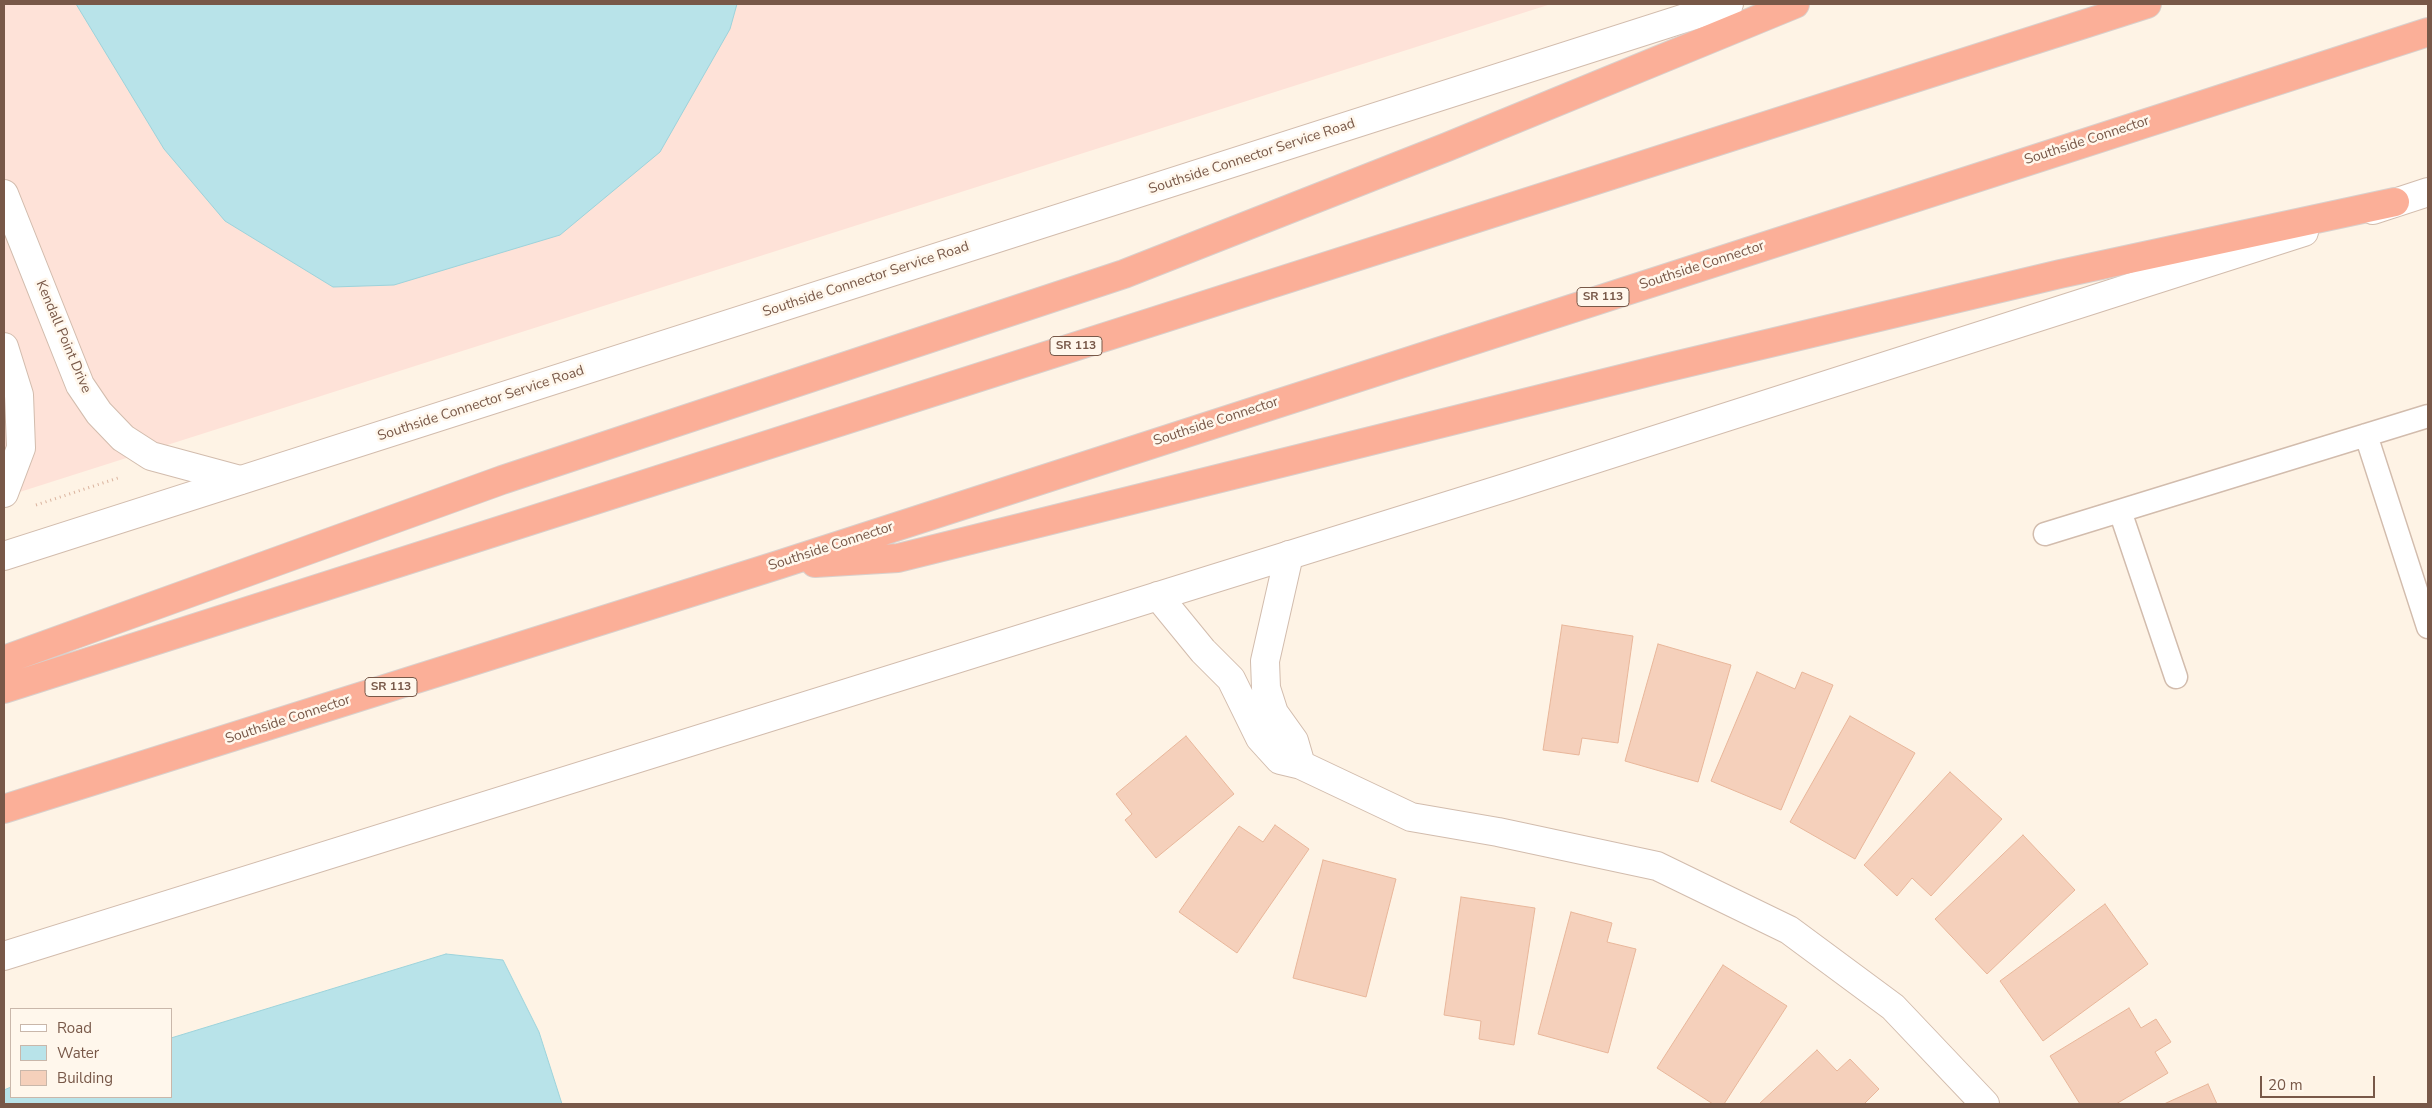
<!DOCTYPE html>
<html>
<head>
<meta charset="utf-8">
<style>
  body { margin:0 }
  #map { position:relative; width:2432px; height:1108px; overflow:hidden; background:#fef3e5; font-family:"Nunito Sans",sans-serif }
  canvas { display:block }
  .frame { position:absolute; inset:0; border:5px solid #785848; pointer-events:none }
  .legend { position:absolute; left:10px; top:1008px; width:162px; height:90px; box-sizing:border-box; background:#fff7ec; border:1px solid #c9b7aa; margin:0; padding:6px 9px; list-style:none; font-size:15px; color:#785848 }
  .legend li { display:flex; align-items:center; gap:10px; height:25px }
  .legend b { width:25px; border:1px solid #c9b7aa }
  .scale { position:absolute; left:2260px; top:1076px; width:115px; height:22px; box-sizing:border-box; border:2px solid #785848; border-top:0; padding-left:6px; font-size:15px; line-height:18px; white-space:nowrap; color:#785848; -webkit-text-stroke:4px #fff7ec; paint-order:stroke }
</style>
</head>
<body>
<div id="map">
<canvas width="2432" height="1108"></canvas>
<div class="frame"></div>
<ul class="legend">
<li><b style="height:6px;background:#fff"></b>Road</li>
<li><b style="height:14px;background:#b8e3e9"></b>Water</li>
<li><b style="height:14px;background:#f5d0bb"></b>Building</li>
</ul>
<div class="scale">20 m</div>
</div>
<script>
const g = document.querySelector('canvas').getContext('2d');
g.lineJoin = 'round';
function fill(path, color) { g.fillStyle = color; g.fill(path, 'evenodd'); }
const shape = rows => new Path2D(rows.map(r => 'M' + r).join(''));
function strokePath(path, color, width, dash) { g.strokeStyle = color; g.lineWidth = width; g.lineCap = dash ? 'butt' : 'round'; g.setLineDash(dash || []); g.stroke(path); }
function label(font, color, halo, rows, align = 'center') {
  g.font = font + ' "Nunito Sans",sans-serif'; g.lineWidth = 5; g.setLineDash([]); g.textBaseline = 'middle'; g.strokeStyle = halo; g.fillStyle = color; for (const [text, x, y, turn = 0] of rows) {
    g.save(); g.translate(x, y); g.rotate((+turn || 0) * Math.PI / 180); g.textAlign = isNaN(turn) ? turn : align; if (halo) g.strokeText(text, 0, 0); g.fillText(text, 0, 0); g.restore();
  }
}
const commercial = shape([
  [4,4,1551,4,4,497]
]);
const water = shape([
  [76,4,737,4,730,29,660,152,560,235,394,285,333,287,225,221,164,149,76,4],
  [446,954,503,960,539,1032,562,1104,4,1104,4,1090,11,1087,11,1097,171,1097,171,1038,446,954]
]);
const building = shape([
  [1562,625,1633,636,1618,743,1582,738,1579,755,1543,750,1562,625],
  [1658,644,1731,665,1698,782,1625,761,1658,644],
  [1757,672,1795,689,1802,672,1833,685,1781,810,1711,781,1757,672],
  [1850,716,1915,753,1855,859,1790,822,1850,716],
  [1186,736,1234,794,1156,858,1125,820,1132,814,1116,794,1186,736],
  [1950,772,2002,819,1931,896,1912,878,1897,896,1864,865,1950,772],
  [1275,825,1309,849,1237,953,1179,912,1239,826,1263,842,1275,825],
  [2023,835,2075,890,1987,974,1935,919,2023,835],
  [1323,860,1396,879,1366,997,1293,978,1323,860],
  [1461,897,1535,908,1514,1045,1479,1039,1481,1021,1444,1015,1461,897],
  [2105,904,2148,964,2043,1041,2000,981,2105,904],
  [1571,912,1612,923,1607,942,1636,949,1608,1053,1538,1034,1571,912],
  [1723,965,1787,1006,1724,1104,1713,1104,1657,1068,1723,965],
  [2129,1008,2141,1028,2156,1019,2171,1042,2155,1052,2168,1073,2116,1104,2080,1104,2050,1056,2129,1008],
  [1817,1050,1837,1071,1850,1059,1879,1089,1864,1104,1759,1104,1817,1050],
  [2208,1084,2217,1104,2164,1104,2208,1084]
]);
const path = shape([
  [36,505,121,477]
]);
const service = shape([
  [2366,435,2428,627],
  [2120,511,2176,677],
  [2045,534,2428,416]
]);
const minor = shape([
  [4,194,80,385,99,413,123,438,151,456,240,480],
  [4,347,19,395,21,448,4,493],
  [1289,555,1265,661,1266,688,1274,713,1294,741,1301,765],
  [1158,596,1203,651,1231,679,1260,738,1280,760,1301,765,1411,817,1498,832,1657,866,1789,930,1893,1007,1985,1104]
]);
const tertiary = shape([
  [2373,210,2428,192],
  [4,556,1729,4],
  [4,956,1511,486,2304,232]
]);
const motorway = shape([
  [815,563,898,558,1661,369,2060,274,2395,202],
  [4,660,502,480,1124,274,1447,147,1795,4],
  [4,689,2147,4],
  [4,809,778,565,2428,32]
]);
const shields = [
  [1603,297,52],
  [1076,346,52],
  [391,687,52]
];
const shieldNames = [
  ["SR 113",1603,297],
  ["SR 113",1076,346],
  ["SR 113",391,687]
];
const streetNames = [
  ["Southside Connector",2087,141,-18],
  ["Southside Connector Service Road",1252,157,-18],
  ["Southside Connector",1702,266,-18],
  ["Southside Connector Service Road",866,280,-18],
  ["Kendall Point Drive",63,337,67],
  ["Southside Connector Service Road",481,404,-18],
  ["Southside Connector",1216,422,-18],
  ["Southside Connector",831,547,-18],
  ["Southside Connector",288,720,-18]
];
fill(commercial, '#fee2d8');
fill(water, '#b8e3e9');
strokePath(water, '#9dd3db', 1);
fill(building, '#f5d0bb');
strokePath(building, '#e8b69a', 1);
strokePath(service, '#d2bcad', 25);
strokePath(minor, '#d2bcad', 30);
strokePath(tertiary, '#d2bcad', 30);
strokePath(motorway, '#d9d0cc', 30);
strokePath(path, '#dab39e', 3, [1, 4]);
strokePath(service, '#fff', 22);
strokePath(minor, '#fff', 28);
strokePath(tertiary, '#fff', 28);
strokePath(motorway, '#fbaf98', 28);
for (const [x, y, w] of shields) { const box = new Path2D(); box.roundRect(x - w / 2, y - 9.5, w, 19, 4); g.fillStyle = '#fff7ec'; g.fill(box); strokePath(box, '#785848', 1); }
label('bold 12px', '#785848', null, shieldNames);
label('14px', '#785848', '#fff7ec', streetNames);
</script>
</body>
</html>
